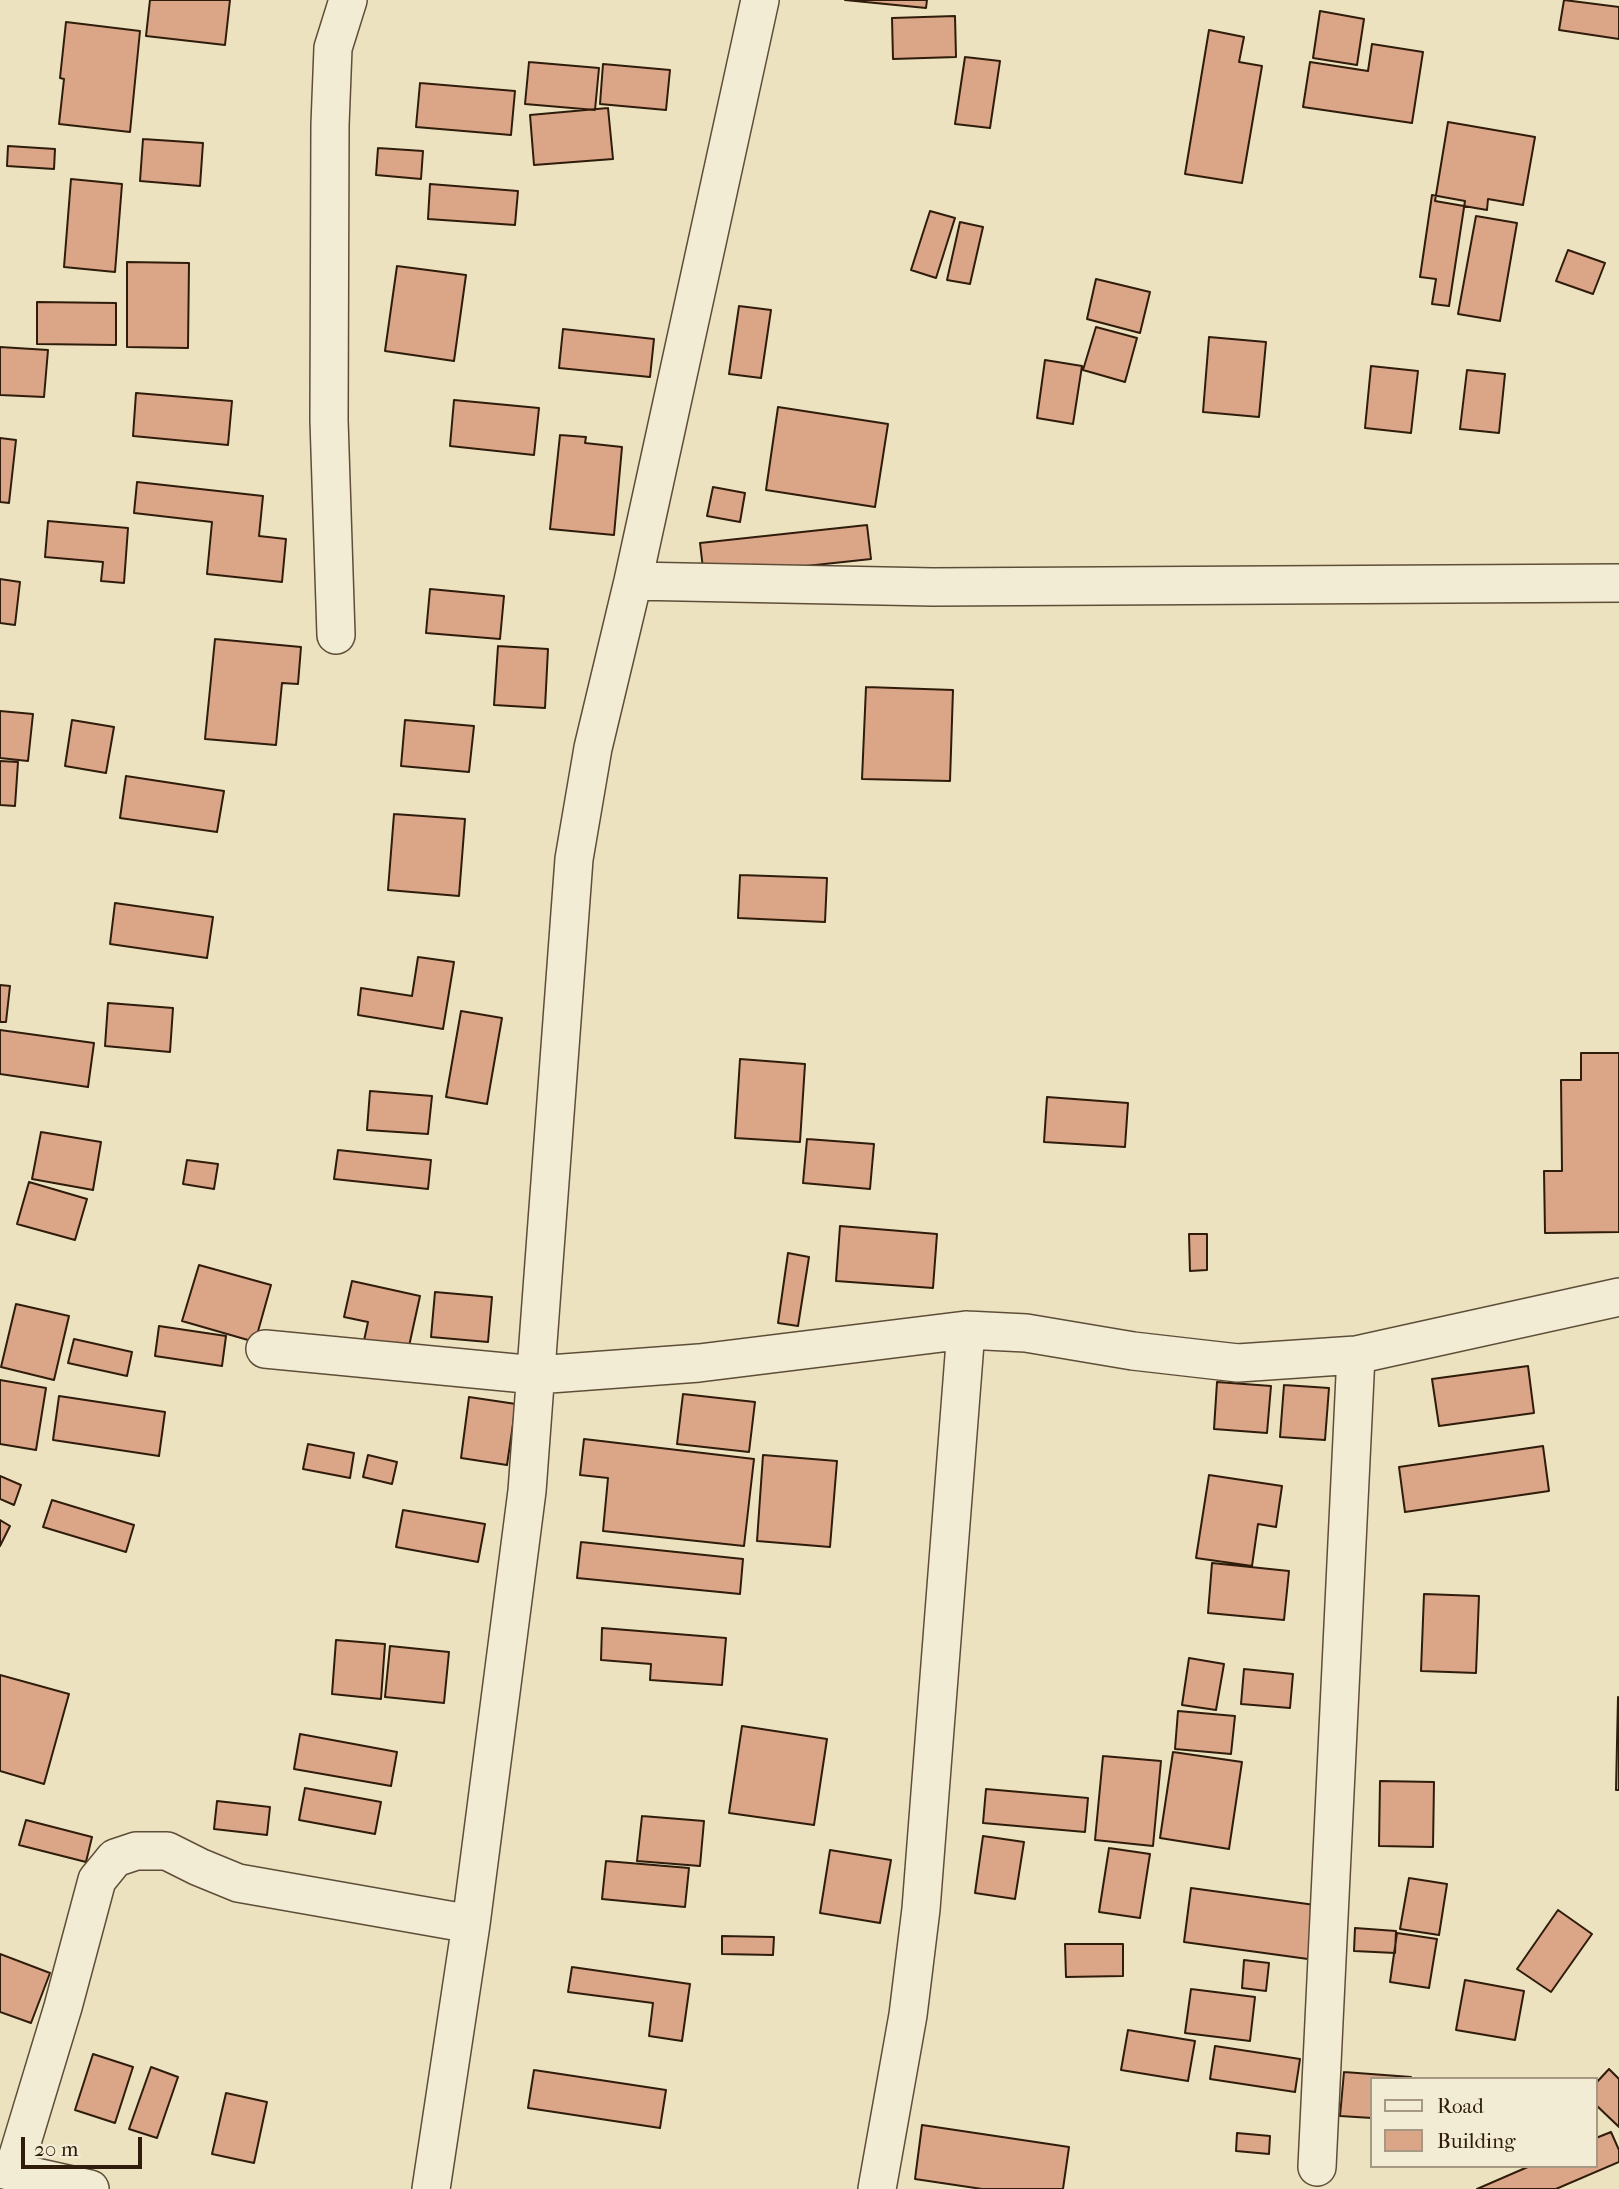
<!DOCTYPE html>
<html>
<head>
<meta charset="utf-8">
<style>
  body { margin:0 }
  #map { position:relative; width:1619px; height:2189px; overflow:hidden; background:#ece2bf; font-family:"IM FELL French Canon",serif }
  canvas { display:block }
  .legend { position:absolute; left:1370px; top:2077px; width:228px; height:91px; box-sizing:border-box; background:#f3ecd5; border:2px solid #a59984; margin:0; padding:9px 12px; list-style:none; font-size:21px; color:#2f1c0b }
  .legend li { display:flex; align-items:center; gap:14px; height:35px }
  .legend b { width:35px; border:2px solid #a59984 }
  .scale { position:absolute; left:21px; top:2137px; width:121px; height:32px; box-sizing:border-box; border:4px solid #2f1c0b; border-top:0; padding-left:9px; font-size:21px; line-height:24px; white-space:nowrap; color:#2f1c0b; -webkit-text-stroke:5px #f3ecd5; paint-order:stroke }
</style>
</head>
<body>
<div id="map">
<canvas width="1619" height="2189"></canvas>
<ul class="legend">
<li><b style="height:9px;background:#f3ecd5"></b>Road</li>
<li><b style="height:19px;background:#dba587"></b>Building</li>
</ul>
<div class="scale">20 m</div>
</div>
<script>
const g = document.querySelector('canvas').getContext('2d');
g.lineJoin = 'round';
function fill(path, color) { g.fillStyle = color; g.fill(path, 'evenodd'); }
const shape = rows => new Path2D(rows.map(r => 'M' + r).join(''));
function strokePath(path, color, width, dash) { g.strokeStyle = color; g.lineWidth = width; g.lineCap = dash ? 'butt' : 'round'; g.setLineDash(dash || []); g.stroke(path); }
const building = shape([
  [150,0,230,0,225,45,146,36,150,0],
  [845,0,927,0,926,8,845,0],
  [1564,0,1619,7,1619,39,1559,30,1564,0],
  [1320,11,1364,19,1357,65,1313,58,1320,11],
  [955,16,956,57,893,59,892,18,955,16],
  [66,22,140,31,130,132,59,124,64,79,60,78,66,22],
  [1209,30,1244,37,1239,62,1262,66,1242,183,1185,174,1209,30],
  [1372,44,1423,52,1412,123,1303,107,1310,62,1368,71,1372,44],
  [965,57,1000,61,990,128,955,124,965,57],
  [529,62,599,68,595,110,525,104,529,62],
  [603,64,670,70,666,110,600,104,603,64],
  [420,83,515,91,511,135,416,127,420,83],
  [608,108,613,159,534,165,530,115,608,108],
  [1448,122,1535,137,1523,205,1488,199,1487,210,1435,201,1448,122],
  [143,139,203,143,200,186,140,181,143,139],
  [8,146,55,149,54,169,7,166,8,146],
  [378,148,423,151,421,179,376,175,378,148],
  [71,179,122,184,115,272,64,267,71,179],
  [430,184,518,191,515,225,428,219,430,184],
  [1432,195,1465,201,1449,306,1432,304,1436,279,1420,277,1432,195],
  [930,211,955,218,936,278,911,270,930,211],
  [1476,216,1517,223,1500,321,1458,314,1476,216],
  [960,222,983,227,970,284,947,280,960,222],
  [1568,250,1605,263,1593,294,1556,281,1568,250],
  [127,262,189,263,188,348,127,347,127,262],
  [397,266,466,275,454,361,385,351,397,266],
  [1096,279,1150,292,1140,333,1087,319,1096,279],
  [37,302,116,303,116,345,37,344,37,302],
  [739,306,771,310,761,378,729,374,739,306],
  [1096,327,1137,338,1125,382,1083,370,1096,327],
  [563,329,654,339,650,377,559,368,563,329],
  [1209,337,1266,342,1259,417,1203,412,1209,337],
  [0,347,48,350,44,397,0,395,0,347],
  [1045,360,1082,366,1073,424,1037,418,1045,360],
  [1371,366,1418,371,1411,433,1365,428,1371,366],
  [1467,370,1505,374,1499,433,1460,429,1467,370],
  [136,393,232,401,228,445,133,436,136,393],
  [454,400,539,408,534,455,450,446,454,400],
  [778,407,888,424,875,507,766,490,778,407],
  [560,435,586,437,585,443,622,447,614,535,550,529,560,435],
  [0,438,16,440,9,503,0,502,0,438],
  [137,482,263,496,259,536,286,539,282,582,207,574,212,522,134,513,137,482],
  [713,487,745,493,740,522,707,516,713,487],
  [48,521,128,528,124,583,101,581,103,562,45,557,48,521],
  [867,525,871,559,704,577,700,543,867,525],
  [0,579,20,582,15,625,0,623,0,579],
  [430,589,504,596,500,639,426,633,430,589],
  [215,639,301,647,298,684,282,683,276,745,205,739,215,639],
  [498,646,548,649,545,708,494,705,498,646],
  [866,687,953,690,950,781,862,779,866,687],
  [0,711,33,714,28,761,0,758,0,711],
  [72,720,114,727,106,773,65,766,72,720],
  [405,720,474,726,469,772,401,766,405,720],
  [0,761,18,762,15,806,0,805,0,761],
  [126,776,224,791,217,832,120,818,126,776],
  [394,814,465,819,459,896,388,890,394,814],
  [740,875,827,878,825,922,738,918,740,875],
  [115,903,213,917,207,958,110,944,115,903],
  [418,957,454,962,443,1029,358,1015,361,988,412,996,418,957],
  [0,985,10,986,6,1022,0,1022,0,985],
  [108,1003,173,1008,170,1052,105,1046,108,1003],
  [461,1011,502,1018,487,1104,446,1097,461,1011],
  [0,1030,94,1043,88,1087,0,1074,0,1030],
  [1581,1053,1619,1053,1619,1232,1545,1233,1544,1171,1562,1171,1561,1080,1581,1080,1581,1053],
  [740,1059,805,1064,800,1142,735,1138,740,1059],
  [370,1091,432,1096,428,1134,367,1130,370,1091],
  [1047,1097,1128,1103,1125,1147,1044,1142,1047,1097],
  [41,1132,101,1142,93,1190,32,1179,41,1132],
  [807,1139,874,1144,870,1189,803,1183,807,1139],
  [338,1150,431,1160,428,1189,334,1179,338,1150],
  [187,1160,218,1164,214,1189,183,1184,187,1160],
  [29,1182,87,1199,75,1240,17,1224,29,1182],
  [840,1226,937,1234,933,1288,836,1281,840,1226],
  [1189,1234,1207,1234,1207,1270,1190,1271,1189,1234],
  [788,1253,809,1257,798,1326,778,1323,788,1253],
  [199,1265,271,1285,255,1342,182,1321,199,1265],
  [352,1281,420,1296,404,1369,360,1359,368,1322,344,1317,352,1281],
  [435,1292,492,1297,488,1342,431,1337,435,1292],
  [16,1304,69,1316,54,1380,1,1367,16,1304],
  [159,1326,226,1336,222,1366,155,1356,159,1326],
  [74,1339,132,1352,127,1376,68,1363,74,1339],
  [1528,1366,1534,1413,1439,1426,1432,1379,1528,1366],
  [0,1380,46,1388,36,1450,0,1444,0,1380],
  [1217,1382,1271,1386,1267,1433,1214,1429,1217,1382],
  [1284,1385,1329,1388,1325,1440,1280,1437,1284,1385],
  [683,1394,755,1402,749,1452,677,1444,683,1394],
  [59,1396,165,1412,159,1456,53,1440,59,1396],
  [469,1397,516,1404,507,1465,461,1458,469,1397],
  [584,1439,754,1459,744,1546,603,1531,608,1478,580,1475,584,1439],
  [308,1444,354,1453,350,1478,303,1469,308,1444],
  [1543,1446,1549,1491,1405,1512,1399,1467,1543,1446],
  [368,1455,397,1462,392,1484,363,1477,368,1455],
  [763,1455,837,1461,830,1547,757,1541,763,1455],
  [1209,1475,1282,1486,1276,1527,1258,1524,1252,1566,1196,1558,1209,1475],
  [0,1476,21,1485,14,1505,0,1499,0,1476],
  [52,1500,134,1525,126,1552,43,1527,52,1500],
  [403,1510,485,1524,478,1562,396,1547,403,1510],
  [0,1520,10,1526,0,1546,0,1520],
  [581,1542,743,1559,740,1594,577,1578,581,1542],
  [1212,1563,1289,1571,1284,1620,1208,1613,1212,1563],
  [1424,1594,1479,1596,1476,1673,1421,1671,1424,1594],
  [602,1628,726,1638,722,1685,650,1680,651,1664,601,1660,602,1628],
  [336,1640,385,1644,381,1699,332,1694,336,1640],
  [390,1646,449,1652,444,1703,385,1697,390,1646],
  [1189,1658,1224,1664,1216,1710,1182,1705,1189,1658],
  [1244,1669,1293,1674,1290,1708,1241,1704,1244,1669],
  [0,1675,69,1694,44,1784,0,1771,0,1675],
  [1618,1697,1619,1698,1619,1790,1616,1790,1618,1697],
  [1178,1711,1235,1716,1231,1754,1175,1749,1178,1711],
  [742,1726,827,1739,814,1825,729,1813,742,1726],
  [300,1734,397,1752,391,1786,294,1769,300,1734],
  [1173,1752,1242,1762,1229,1849,1160,1838,1173,1752],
  [1103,1756,1161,1761,1153,1846,1095,1840,1103,1756],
  [1380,1781,1434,1782,1433,1847,1379,1846,1380,1781],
  [305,1788,381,1802,375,1834,299,1820,305,1788],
  [986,1789,1088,1798,1085,1832,983,1823,986,1789],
  [217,1801,270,1807,267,1835,214,1829,217,1801],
  [642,1816,704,1821,700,1866,637,1861,642,1816],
  [26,1820,92,1837,86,1862,19,1845,26,1820],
  [983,1836,1024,1842,1015,1899,975,1893,983,1836],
  [1109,1848,1150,1854,1140,1918,1099,1912,1109,1848],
  [830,1850,891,1860,880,1923,820,1913,830,1850],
  [606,1861,689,1868,685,1907,602,1899,606,1861],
  [1409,1878,1447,1884,1439,1935,1400,1929,1409,1878],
  [1191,1888,1315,1905,1308,1959,1184,1942,1191,1888],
  [1558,1910,1592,1934,1551,1992,1517,1969,1558,1910],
  [1355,1928,1396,1931,1395,1953,1354,1951,1355,1928],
  [1397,1933,1437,1939,1429,1988,1390,1982,1397,1933],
  [722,1936,774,1937,773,1955,722,1954,722,1936],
  [1065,1944,1123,1944,1123,1976,1066,1977,1065,1944],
  [0,1954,50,1973,31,2023,0,2012,0,1954],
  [1244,1960,1269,1963,1266,1991,1242,1988,1244,1960],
  [572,1967,690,1984,682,2041,649,2036,653,2003,568,1992,572,1967],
  [1465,1980,1524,1991,1515,2040,1456,2030,1465,1980],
  [1191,1989,1255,1997,1250,2041,1185,2033,1191,1989],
  [1128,2030,1195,2041,1188,2081,1121,2070,1128,2030],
  [1215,2046,1300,2059,1295,2092,1210,2079,1215,2046],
  [93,2054,133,2067,115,2123,75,2110,93,2054],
  [151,2067,178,2077,157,2138,129,2129,151,2067],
  [1609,2069,1619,2079,1619,2127,1596,2105,1596,2083,1609,2069],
  [534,2070,666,2090,660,2128,528,2108,534,2070],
  [1344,2072,1411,2077,1411,2079,1372,2079,1372,2118,1340,2116,1344,2072],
  [226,2093,267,2102,254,2163,212,2154,226,2093],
  [922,2125,1069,2147,1063,2189,982,2189,915,2179,922,2125],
  [1611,2132,1619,2150,1619,2162,1556,2189,1477,2189,1530,2166,1596,2166,1596,2138,1611,2132],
  [1237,2133,1270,2136,1269,2154,1236,2151,1237,2133]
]);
const street = shape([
  [633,581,933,587,1619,583],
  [336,635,329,420,330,125,333,48,348,0],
  [265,1349,536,1375,699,1363,966,1330,1026,1333,1133,1351,1238,1363,1356,1355,1619,1297],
  [1317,2167,1356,1355],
  [0,2169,90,2189],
  [13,2172,63,2007,97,1880,115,1858,136,1851,167,1851,199,1867,238,1883,471,1924],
  [431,2189,471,1924,527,1491,574,859,593,748,633,581,760,0],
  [877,2189,908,2015,921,1909,966,1330]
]);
fill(building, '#dba587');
strokePath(building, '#2f1c0b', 2);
strokePath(street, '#5e4e38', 40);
strokePath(street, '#f3ecd5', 37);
</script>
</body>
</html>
